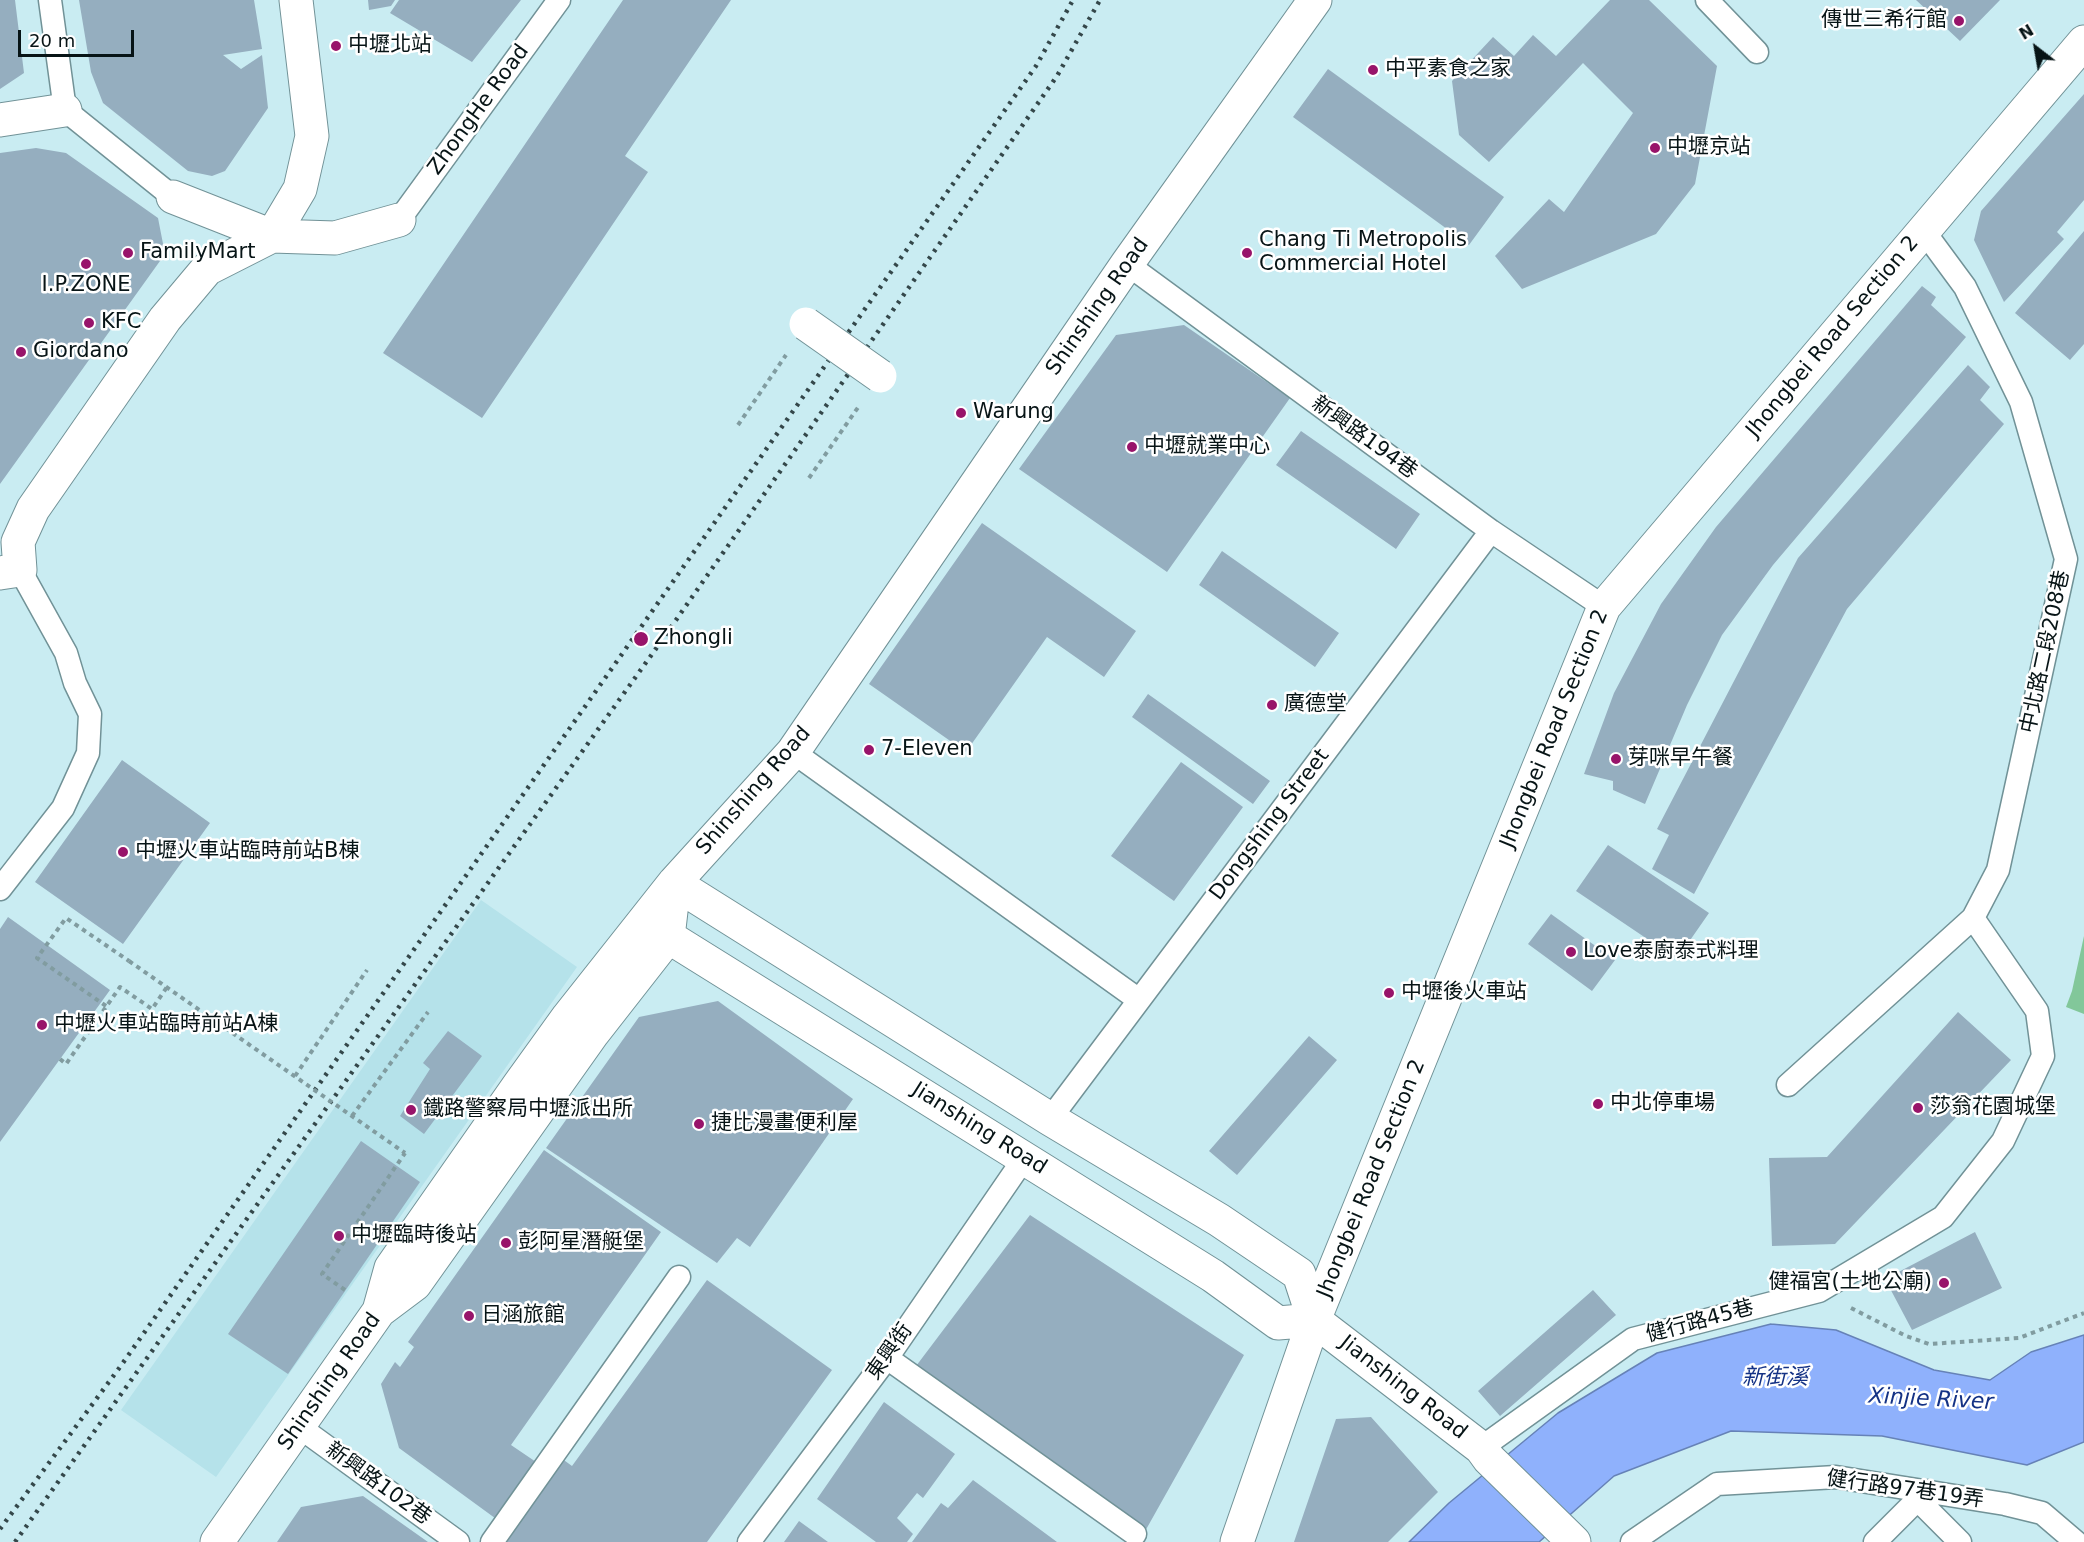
<!DOCTYPE html>
<html>
<head>
<meta charset="utf-8">
<style>
  body { margin:0 }
  #map { position:relative; width:2084px; height:1542px; overflow:hidden; background:#c9ecf2; font-family:"DejaVu Sans",sans-serif }
  canvas { display:block }
  .north { position:absolute; left:2006px; top:18px; width:60px; height:60px; -webkit-text-stroke:4px #fff; paint-order:stroke; rotate:329deg; font-size:16px; font-weight:700; line-height:24px; text-align:center; color:#071416 }
  .north::after { content:''; display:block; margin:auto; width:21px; height:27px; background:#071416; clip-path:polygon(50% 0,100% 100%,50% 72%,0 100%) }
  .scale { position:absolute; left:18px; top:30px; width:116px; height:27px; box-sizing:border-box; border:3px solid #071416; border-top:0; padding-left:8px; font-size:18px; line-height:21px; white-space:nowrap; color:#071416; -webkit-text-stroke:4px #fff; paint-order:stroke }
</style>
</head>
<body>
<div id="map">
<canvas width="2084" height="1542"></canvas>
<div class="north">N</div>
<div class="scale">20 m</div>
</div>
<script>
const g = document.querySelector('canvas').getContext('2d');
g.lineJoin = 'round';
function fill(path, color) { g.fillStyle = color; g.fill(path, 'evenodd'); }
const shape = rows => new Path2D(rows.map(r => 'M' + r).join(''));
function strokePath(path, color, width, dash) { g.strokeStyle = color; g.lineWidth = width; g.lineCap = dash ? 'butt' : 'round'; g.setLineDash(dash || []); g.stroke(path); }
function label(font, color, halo, rows, align = 'center') {
  g.font = font + ' "DejaVu Sans","Noto Sans TC",sans-serif'; g.lineWidth = 5; g.setLineDash([]); g.textBaseline = 'middle'; g.strokeStyle = halo; g.fillStyle = color; for (const [text, x, y, turn = 0] of rows) {
    g.save(); g.translate(x, y); g.rotate((+turn || 0) * Math.PI / 180); g.textAlign = isNaN(turn) ? turn : align; if (halo) g.strokeText(text, 0, 0); g.fillText(text, 0, 0); g.restore();
  }
}
const built = shape([
  [481,900,577,967,216,1477,121,1410]
]);
const green = shape([
  [2084,936,2084,1014,2066,1007,2072,991]
]);
const water = shape([
  [1771,1324,1836,1330,1934,1370,1990,1380,2031,1352,2084,1335,2084,1442,2027,1465,1882,1436,1731,1431,1614,1476,1539,1542,1409,1542,1449,1503,1558,1413,1657,1353,1771,1324]
]);
const building = shape([
  [0,0,15,0,24,73,0,89],
  [79,0,254,0,262,49,223,55,241,69,262,55,268,108,225,171,212,176,188,171,103,103,91,72],
  [368,0,395,0,391,6,369,10],
  [399,0,521,0,472,62,390,13],
  [623,0,731,0,625,156,648,172,482,418,383,353],
  [1610,0,1649,0,1717,66,1695,184,1656,234,1522,289,1495,256,1549,199,1564,212,1633,113,1583,63,1489,162,1459,135,1452,81,1493,37,1514,56,1533,35,1556,56],
  [1916,0,2000,0,1960,41],
  [1328,69,1504,197,1469,245,1293,117],
  [2084,94,2084,200,2057,232,2064,239,2004,302,1974,240,1981,211],
  [36,148,66,153,158,218,165,254,0,484,0,153],
  [2084,231,2084,344,2070,360,2015,313],
  [1922,286,1936,297,1931,305,1966,337,1773,565,1722,635,1687,705,1645,804,1613,790,1613,781,1584,774,1614,693,1661,604,1716,527],
  [1184,325,1290,398,1167,572,1019,469,1116,335],
  [1968,365,1990,387,1980,400,2004,424,1847,609,1694,894,1652,869,1669,835,1657,829,1798,558],
  [1301,431,1420,514,1396,549,1276,465],
  [982,523,1136,631,1104,677,1047,637,966,752,869,684],
  [1222,551,1339,633,1315,667,1199,585],
  [1148,694,1270,781,1253,804,1132,717],
  [122,760,210,823,123,944,35,882],
  [1181,762,1243,807,1174,901,1111,856],
  [1608,845,1709,913,1677,959,1576,891],
  [1551,914,1615,960,1592,991,1528,944],
  [8,917,110,990,0,1142,0,929],
  [718,1001,853,1099,750,1247,737,1238,717,1263,546,1148,639,1017],
  [1958,1012,2011,1060,1835,1244,1772,1246,1769,1158,1827,1157],
  [448,1031,482,1056,424,1134,400,1116,430,1069,423,1063],
  [1309,1036,1337,1060,1237,1175,1209,1151],
  [361,1141,420,1182,288,1374,228,1334],
  [544,1150,661,1232,511,1445,539,1464,499,1521,399,1448,381,1384,395,1362,400,1367,414,1347,408,1342],
  [1030,1215,1244,1355,1139,1542,904,1382],
  [1975,1232,2002,1288,1912,1330,1885,1279],
  [707,1280,832,1370,707,1542,499,1542,561,1458,572,1466],
  [1593,1290,1616,1315,1500,1416,1478,1391],
  [884,1402,955,1454,923,1498,917,1493,897,1518,913,1534,907,1542,876,1542,817,1499],
  [1371,1417,1438,1492,1388,1542,1294,1542,1336,1419],
  [973,1480,1057,1542,912,1542,941,1503,948,1508],
  [363,1496,428,1542,277,1542,301,1507],
  [799,1521,828,1542,784,1542]
]);
const path = shape([
  [738,425,786,355],
  [809,478,859,406],
  [106,1006,37,958,66,918,129,961],
  [60,1059,66,1064,120,987,152,1009,167,987],
  [295,1076,367,970],
  [352,1116,428,1012],
  [345,1290,322,1274,405,1153],
  [1851,1308,1906,1336,1929,1344,2019,1338,2084,1313]
]);
const lane = shape([
  [50,0,65,110,173,197],
  [1707,0,1757,52],
  [399,220,559,0],
  [1127,264,1491,531,1604,607],
  [793,752,1139,1000],
  [0,889,63,808,88,753,90,714,75,683,66,653,20,570],
  [1788,1085,1973,918,1998,870,2066,559,2021,402,1965,287,1923,230],
  [1050,1119,1491,531],
  [887,1358,1135,1534],
  [298,1426,458,1542],
  [1481,1448,1633,1339,1819,1291,1943,1217,2003,1141,2043,1056,2037,1011,1973,918],
  [1917,1499,1960,1542],
  [492,1542,679,1277],
  [749,1542,887,1358,1025,1157],
  [1632,1542,1717,1484,1836,1477,2005,1504,2042,1513,2076,1542],
  [1875,1542,1926,1491]
]);
const street = shape([
  [0,120,65,110],
  [173,197,272,236,335,238,399,220],
  [272,236,300,189,312,136,296,0],
  [0,573,20,570,18,542,33,509,165,319,207,269,272,236],
  [674,883,1050,1119,1219,1220,1299,1274,1314,1320,1481,1448,1489,1459,1574,1542],
  [651,926,1213,1276,1278,1323,1314,1320],
  [379,1311,391,1268,519,1085,568,1017,674,883,793,752,1127,264,1315,0],
  [217,1542,379,1311,415,1284,593,1033,668,937,674,885],
  [1237,1542,1314,1320,1604,607,2084,42]
]);
const rail = shape([
  [0,1529,120,1367,1036,66,1073,0],
  [15,1542,655,650,1057,76,1100,0]
]);
const pathBridge = shape([
  [129,961,405,1153]
]);
const streetBridge = shape([
  [806,324,880,376]
]);
const markers = [
  [1959,21,6,"#98146a"],
  [336,46,6,"#98146a"],
  [1373,70,6,"#98146a"],
  [1655,148,6,"#98146a"],
  [128,253,6,"#98146a"],
  [1247,253,6,"#98146a"],
  [86,264,6,"#98146a"],
  [89,323,6,"#98146a"],
  [21,352,6,"#98146a"],
  [961,413,6,"#98146a"],
  [1132,447,6,"#98146a"],
  [641,639,8,"#98146a"],
  [1272,705,6,"#98146a"],
  [869,750,6,"#98146a"],
  [1616,759,6,"#98146a"],
  [123,852,6,"#98146a"],
  [1571,952,6,"#98146a"],
  [1389,993,6,"#98146a"],
  [42,1025,6,"#98146a"],
  [1598,1104,6,"#98146a"],
  [1918,1108,6,"#98146a"],
  [411,1110,6,"#98146a"],
  [699,1124,6,"#98146a"],
  [339,1236,6,"#98146a"],
  [506,1243,6,"#98146a"],
  [1944,1283,6,"#98146a"],
  [469,1316,6,"#98146a"]
];
const poiNames = [
  ["傳世三希行館",1947,21,"right"],
  ["中壢北站",348,46],
  ["中平素食之家",1385,70],
  ["中壢京站",1667,148],
  ["Chang Ti Metropolis",1259,241],
  ["Commercial Hotel",1259,265],
  ["FamilyMart",140,253],
  ["I.P.ZONE",86,286,"center"],
  ["KFC",101,323],
  ["Giordano",33,352],
  ["Warung",973,413],
  ["中壢就業中心",1144,447],
  ["Zhongli",654,639],
  ["廣德堂",1284,705],
  ["7-Eleven",881,750],
  ["芽咪早午餐",1628,759],
  ["中壢火車站臨時前站B棟",135,852],
  ["Love泰廚泰式料理",1583,952],
  ["中壢後火車站",1401,993],
  ["中壢火車站臨時前站A棟",54,1025],
  ["中北停車場",1610,1104],
  ["莎翁花園城堡",1930,1108],
  ["鐵路警察局中壢派出所",423,1110],
  ["捷比漫畫便利屋",711,1124],
  ["中壢臨時後站",351,1236],
  ["彭阿星潛艇堡",518,1243],
  ["健福宮(土地公廟)",1932,1283,"right"],
  ["日涵旅館",481,1316]
];
const streetNames = [
  ["ZhongHe Road",479,110,-54],
  ["Shinshing Road",1098,307,-55],
  ["Jhongbei Road Section 2",1833,337,-50],
  ["新興路194巷",1364,438,36],
  ["中北路二段208巷",2046,652,-78],
  ["Jhongbei Road Section 2",1555,729,-68],
  ["Shinshing Road",754,791,-49],
  ["Dongshing Street",1270,825,-53],
  ["Jianshing Road",979,1129,32],
  ["Jhongbei Road Section 2",1372,1179,-68],
  ["健行路45巷",1700,1322,-15],
  ["東興街",890,1352,-55],
  ["Shinshing Road",330,1382,-55],
  ["Jianshing Road",1403,1388,38],
  ["新興路102巷",378,1484,36],
  ["健行路97巷19弄",1905,1490,8]
];
const waterNames = [
  ["新街溪",1775,1378],
  ["Xinjie River",1931,1400,3]
];
fill(built, '#b5e2ea');
fill(green, '#82c79a');
fill(water, '#8fb1fc');
strokePath(water, '#6682b7', 1.5);
fill(building, '#95aebf');
strokePath(lane, '#719297', 25);
strokePath(street, '#719297', 35);
strokePath(path, '#819ca0', 4, [4.5, 4.5]);
strokePath(lane, '#fff', 22);
strokePath(street, '#fff', 33);
strokePath(rail, '#34474a', 4.5, [3, 6]);
strokePath(streetBridge, '#719297', 35, []);
strokePath(pathBridge, '#819ca0', 4, [4.5, 4.5]);
strokePath(streetBridge, '#fff', 33);
for (const [x, y, r, color] of markers) { const dot = new Path2D(); dot.arc(x, y, r, 0, 2 * Math.PI); g.fillStyle = color; g.fill(dot); strokePath(dot, '#fff', 2); }
label('21px', '#071416', '#fff', poiNames, 'left');
label('21px', '#071416', '#fff', streetNames);
label('italic 22px', '#143285', '#fff', waterNames);
</script>
</body>
</html>
